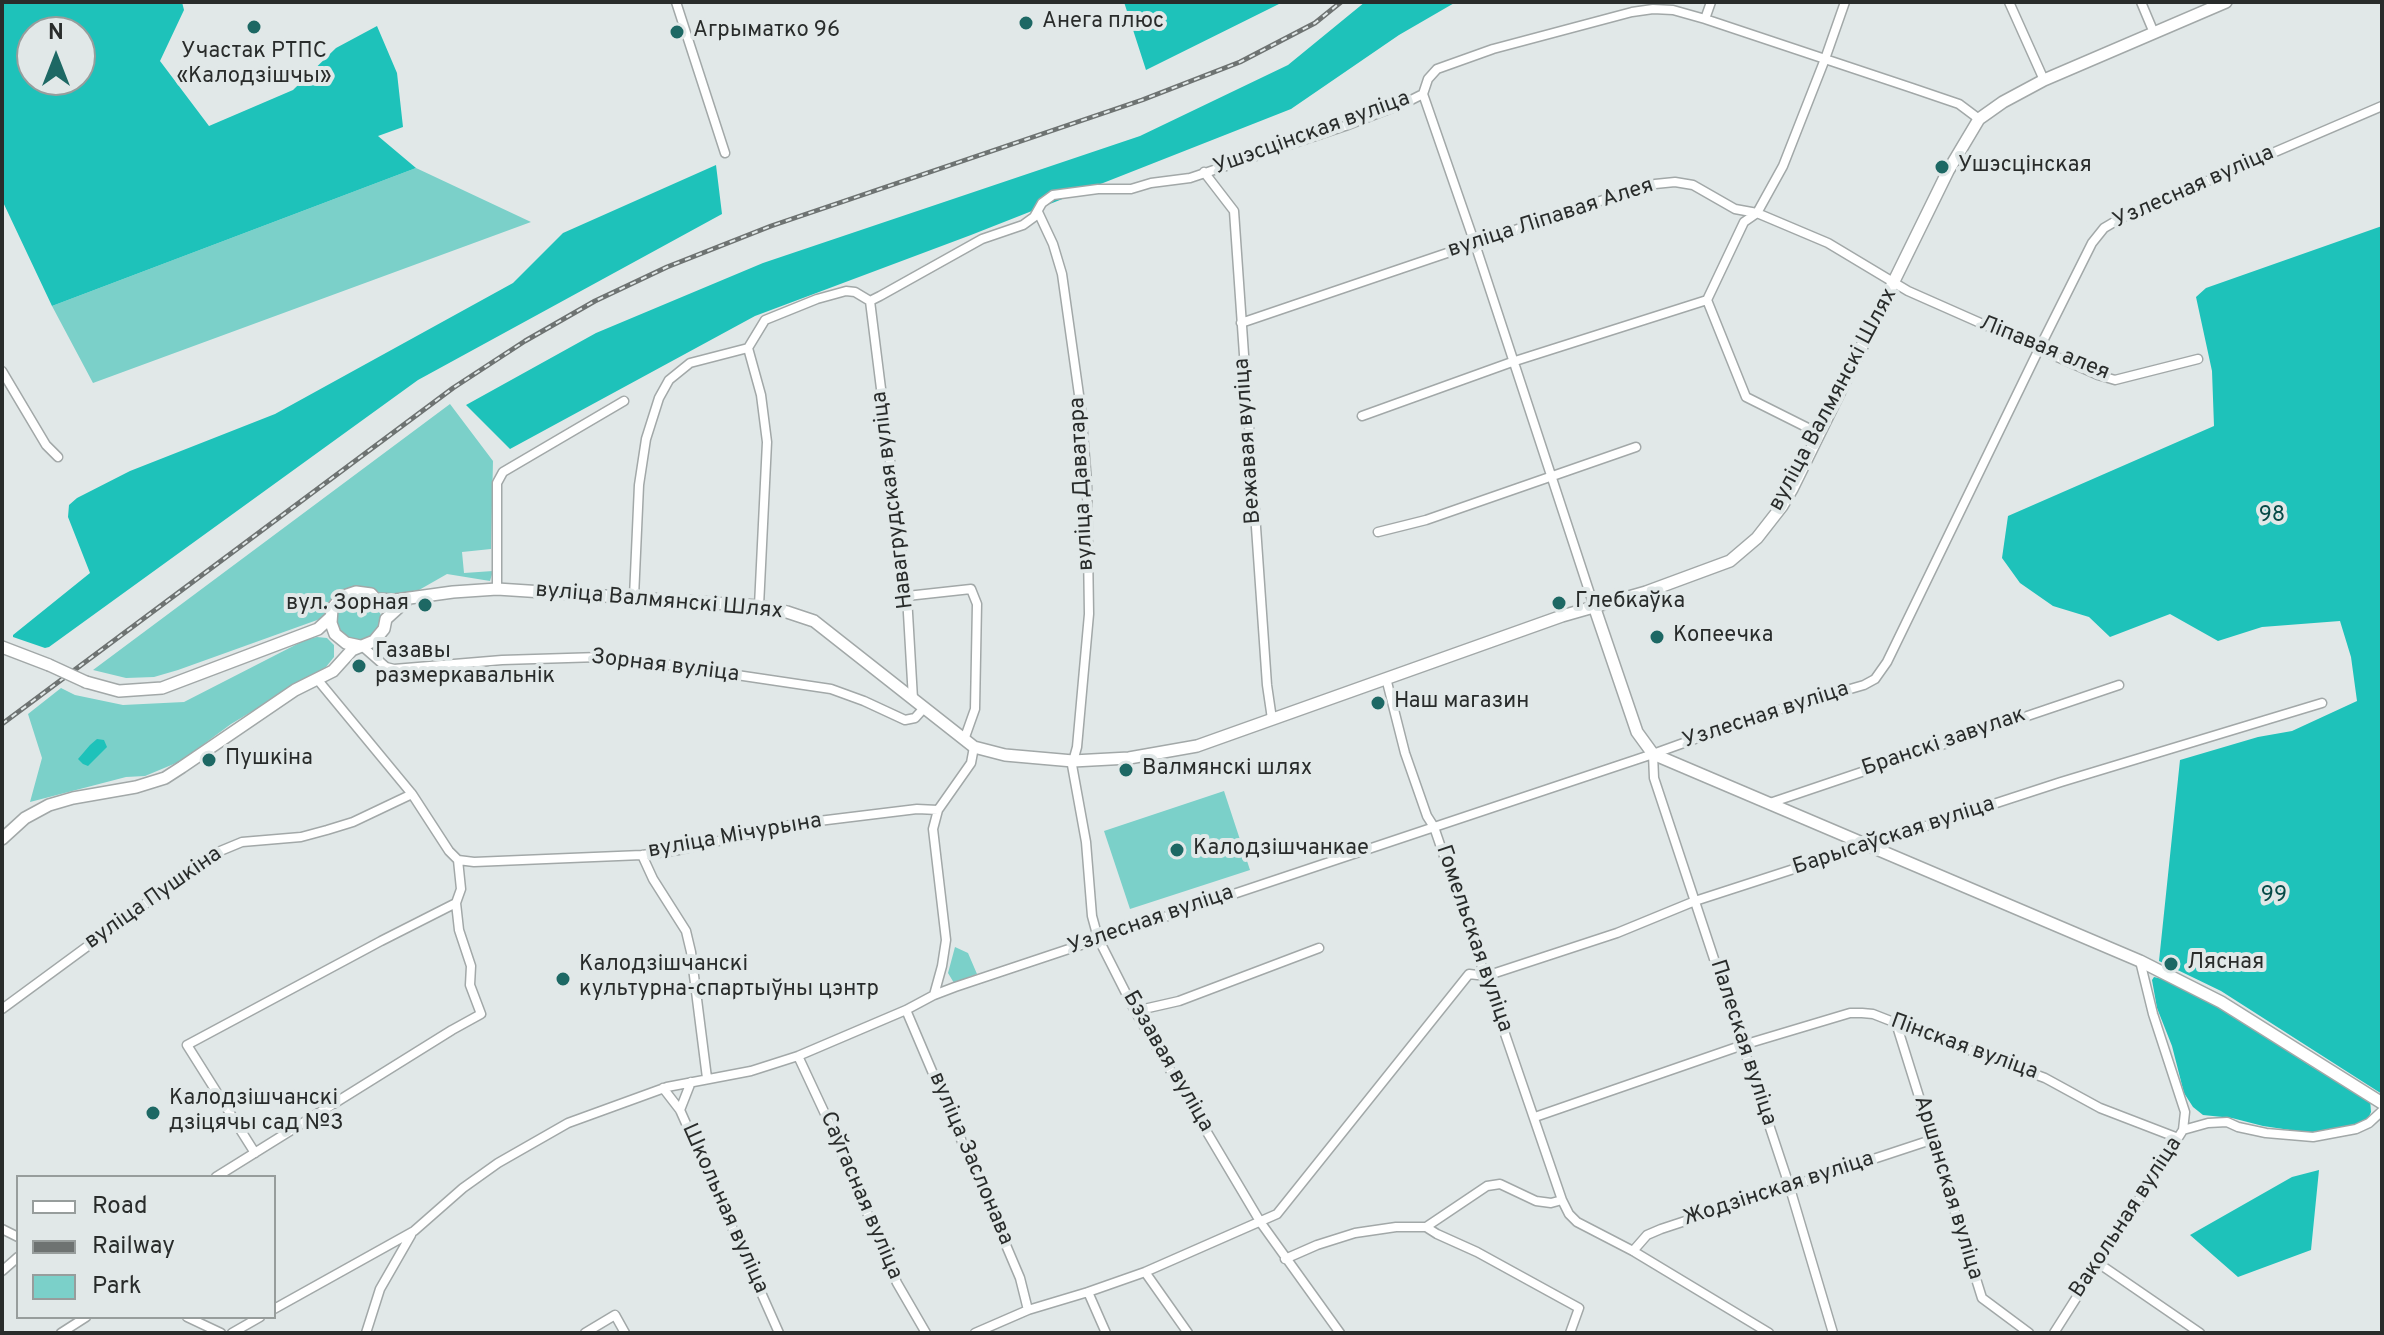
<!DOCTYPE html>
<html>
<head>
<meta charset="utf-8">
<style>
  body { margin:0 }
  #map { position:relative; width:2384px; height:1335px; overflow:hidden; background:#e1e8e8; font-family:Overpass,sans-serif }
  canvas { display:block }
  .frame { position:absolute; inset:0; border:4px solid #292c2b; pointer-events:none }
  .legend { position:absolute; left:16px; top:1175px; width:260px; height:144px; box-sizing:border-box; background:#e1e8e8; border:2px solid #979d9c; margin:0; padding:10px 14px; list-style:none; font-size:24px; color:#292c2b }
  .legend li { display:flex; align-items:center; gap:16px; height:40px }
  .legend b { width:40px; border:2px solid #979d9c }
  .north { position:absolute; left:16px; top:16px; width:80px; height:80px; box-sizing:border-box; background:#e1e8e8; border:2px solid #979d9c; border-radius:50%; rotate:0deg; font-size:22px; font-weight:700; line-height:32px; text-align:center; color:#292c2b }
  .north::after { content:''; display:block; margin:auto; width:28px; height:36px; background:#1d6864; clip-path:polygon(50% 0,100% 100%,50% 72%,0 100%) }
</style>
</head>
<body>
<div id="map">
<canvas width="2384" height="1335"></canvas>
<div class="frame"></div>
<ul class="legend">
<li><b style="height:10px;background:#fff"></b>Road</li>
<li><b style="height:10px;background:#6e7372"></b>Railway</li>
<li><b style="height:22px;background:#7bd0c9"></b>Park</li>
</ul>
<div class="north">N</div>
</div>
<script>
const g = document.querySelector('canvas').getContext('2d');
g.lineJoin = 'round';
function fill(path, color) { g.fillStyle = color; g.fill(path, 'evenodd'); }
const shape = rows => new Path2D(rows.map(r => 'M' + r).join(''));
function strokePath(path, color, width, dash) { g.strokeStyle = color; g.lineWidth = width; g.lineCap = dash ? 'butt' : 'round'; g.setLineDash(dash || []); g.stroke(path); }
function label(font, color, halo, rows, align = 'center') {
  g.font = font + ' Overpass,sans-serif'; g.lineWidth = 8; g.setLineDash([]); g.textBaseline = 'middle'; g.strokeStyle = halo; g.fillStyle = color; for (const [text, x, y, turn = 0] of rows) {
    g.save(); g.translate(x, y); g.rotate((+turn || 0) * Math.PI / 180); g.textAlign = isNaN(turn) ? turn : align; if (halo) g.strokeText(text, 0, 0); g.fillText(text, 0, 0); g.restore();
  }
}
const green = shape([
  [416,168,531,222,93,383,52,306],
  [450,404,493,461,491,549,462,552,464,573,493,571,490,581,447,574,419,590,385,596,358,587,350,588,341,592,326,614,320,619,178,670,154,677,126,678,93,670],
  '337 619a22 22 0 1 1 44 0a22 22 0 1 1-44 0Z',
  [317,637,327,638,334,645,334,657,326,667,231,724,181,761,145,776,126,777,30,802,42,758,28,714,61,688,75,695,123,705,184,702,305,640],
  [1224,791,1250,870,1130,909,1104,831],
  [955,947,968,953,977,974,954,983,948,973]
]);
const forest = shape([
  [2,2,182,2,184,10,160,61,209,126,293,90,336,48,377,26,397,73,403,127,378,136,416,168,52,306,2,200],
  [32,32,80,32,80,80,32,80],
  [1124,2,1283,2,1146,70],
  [1365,2,1456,2,1399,35,1291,109,971,235,755,316,510,449,466,405,596,333,763,263,1140,136,1288,65],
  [716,165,722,214,418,380,49,647,45,648,13,637,13,635,90,573,68,517,69,505,77,498,130,471,275,414,513,283,563,233],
  [2382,226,2382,1094,2221,991,2159,961,2180,760,2258,737,2292,731,2357,701,2351,657,2340,621,2262,627,2218,641,2170,614,2110,637,2089,617,2053,606,2020,583,2002,558,2008,516,2214,426,2212,371,2196,297,2206,288],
  [97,739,104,740,107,747,88,766,83,764,78,759,90,745],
  [2154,977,2170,981,2215,1004,2309,1065,2342,1085,2370,1099,2371,1112,2367,1121,2355,1125,2310,1133,2263,1126,2232,1118,2203,1115,2193,1107,2184,1093,2172,1046,2157,1008,2152,980],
  [2319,1170,2311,1250,2238,1277,2190,1235,2292,1177]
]);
const street = shape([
  [676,2,725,153],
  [2009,2,2044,80],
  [2141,2,2154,33],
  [1705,19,1711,2],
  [1423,94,1475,244,1594,606],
  [1204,172,1234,211,1267,685,1272,719],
  [1038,212,1053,244,1062,274,1081,409,1087,482,1089,614,1077,747,1072,765,1086,842,1092,916,1098,938,1135,1011,1261,1223,1340,1333],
  [870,301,907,596,913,699],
  [1241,323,1612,197,1655,184,1675,182,1693,185,1735,209,1757,213,1828,243,1908,291,2098,375,2115,380,2198,359],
  [748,348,761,395,767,442,759,606],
  [2,371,46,445,58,457],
  [1362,416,1512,362,1707,300],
  [1820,434,1746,397,1707,300,1744,222,1757,213,1783,166,1825,59,1845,2],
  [1378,532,1426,520,1636,447],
  [497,589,497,483,503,472,624,401],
  [907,596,971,589,977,604,975,709,964,740],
  [634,597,639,485,646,439,659,398,669,380,690,363,748,348,765,320,817,299,846,291,855,292,870,301,880,296,982,239,1023,225,1034,217,1042,203,1053,195,1098,189,1131,189,1151,183,1190,178,1345,126,1407,102,1423,94,1428,79,1437,69,1493,49,1632,12,1653,9,1673,10,1705,19,1912,88,1959,104,1979,119],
  [362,646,386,667,394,669,502,660,600,657,629,659,831,689,864,701,905,720,915,718,924,708],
  [1386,678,1405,753,1427,816,1434,827,1562,1200,1569,1214,1577,1222,1633,1251,1769,1333],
  [1653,754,1654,778,1789,1185,1833,1333],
  [1770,803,2119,685],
  [642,855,653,879,686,931,691,952,707,1078],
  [458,860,474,862,642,855,679,850,794,824,917,809,938,810],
  [934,995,942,966,946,940,933,829,938,810,971,763,974,747],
  [2,1009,213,854,242,842,301,837,327,830,353,822,412,794],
  [906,1010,1020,1278,1028,1310],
  [1135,1011,1179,1001,1319,948],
  [1896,1023,1982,1298,2029,1333],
  [798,1056,826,1116,897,1283,926,1333],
  [663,1088,680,1110,779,1333],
  [680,1110,691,1082],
  [1535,1117,1743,1045,1850,1013,1862,1013,1873,1014,1896,1023,2045,1078,2100,1108,2178,1138],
  [2183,1130,2208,1123,2227,1122,2238,1127,2266,1133,2313,1137,2356,1129,2369,1123,2382,1111],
  [255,1153,187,1045,381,941,456,903],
  [216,1177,452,1030,481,1014,470,985,471,966,459,930,456,903,461,889,458,860,449,851,412,794,317,679],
  [1426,1227,1487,1186,1500,1184,1536,1201,1551,1203,1562,1200],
  [2,1229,18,1237],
  [1633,1251,1647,1235,1661,1229,1931,1140],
  [1285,1259,1317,1245,1355,1233,1396,1227,1426,1227,1437,1234,1477,1252,1579,1308,1570,1333],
  [2098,1263,2200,1333],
  [2,1271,18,1257],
  [1145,1272,1188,1333],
  [1088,1292,1106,1333],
  [274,1309,414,1231,463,1188,498,1163,568,1123,667,1087,751,1071,798,1056,906,1010,934,995,955,987,1653,754,1764,714,1864,685,1875,679,1887,662,2039,349,2092,243,2104,228,2121,218,2382,106],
  [187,1317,221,1333],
  [61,1333,86,1317],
  [232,1333,260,1317],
  [366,1333,380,1289,411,1235],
  [585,1333,615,1315,625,1333],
  [975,1333,1028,1310,1088,1292,1145,1272,1277,1214,1469,974,1486,976,1617,933,1695,901,1877,842,2061,782,2322,703],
  [2054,1333,2183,1130,2185,1112,2153,1014,2140,961]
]);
const secondary = shape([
  [377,599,395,600,453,592,497,589,759,606,787,612,814,621,974,747,1005,755,1073,761,1129,758,1197,746,1562,616,1646,592,1730,561,1757,538,1782,506,1792,489,1948,171,1979,119,2003,102,2044,80,2226,2],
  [1594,606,1637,732,1653,754,2140,961,2221,1002,2382,1103],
  [360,646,346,643,335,634,331,623,332,609,341,597,356,592,371,594,380,604],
  [2,647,49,665],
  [86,682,119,691,162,688,318,629,331,617],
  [2,839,25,818,49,805,73,798,136,787,165,778,182,767,295,690,333,671,352,650,374,641,384,629,386,619,409,598]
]);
const rail = shape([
  [2,724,453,388,525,341,595,301,667,267,771,226,1142,100,1240,62,1315,23,1341,2]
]);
const secondaryBridge = shape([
  [49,665,86,682]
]);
const markers = [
  [1026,23,8,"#1d6864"],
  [254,27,8,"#1d6864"],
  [677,32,8,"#1d6864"],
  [1942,167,8,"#1d6864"],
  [1559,603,8,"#1d6864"],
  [425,605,8,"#1d6864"],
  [1657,637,8,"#1d6864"],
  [359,666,8,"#1d6864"],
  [1378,703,8,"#1d6864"],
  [209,760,8,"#1d6864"],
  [1126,770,8,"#1d6864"],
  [1177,850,8,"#1d6864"],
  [2171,964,8,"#1d6864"],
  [563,979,8,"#1d6864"],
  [153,1113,8,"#1d6864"]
];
const poiNames = [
  ["Анега плюс",1042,23],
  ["Агрыматко 96",693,32],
  ["Участак РТПС",254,53,"center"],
  ["«Калодзішчы»",254,78,"center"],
  ["Ушэсцінская",1958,167],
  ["Глебкаўка",1575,603],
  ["вул. Зорная",409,605,"right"],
  ["Копеечка",1673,637],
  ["Газавы",375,653],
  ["размеркавальнік",375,678],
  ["Наш магазин",1394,703],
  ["Пушкіна",225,760],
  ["Валмянскі шлях",1142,770],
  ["Калодзішчанкае",1193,850],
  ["Лясная",2187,964],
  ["Калодзішчанскі",579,966],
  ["культурна-спартыўны цэнтр",579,991],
  ["Калодзішчанскі",169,1100],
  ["дзіцячы сад №3",169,1125]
];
const streetNames = [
  ["Ушэсцінская вуліца",1312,134,-20],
  ["Узлесная вуліца",2194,188,-24],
  ["вуліца Ліпавая Алея",1551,219,-18],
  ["Ліпавая алея",2044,349,22],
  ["вуліца Валмянскі Шлях",1834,400,-62],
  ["Вежавая вуліца",1249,441,-94],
  ["вуліца Даватара",1083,484,-93],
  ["Навагрудская вуліца",894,500,-97],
  ["вуліца Валмянскі Шлях",659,602,5],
  ["Зорная вуліца",665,667,7],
  ["Узлесная вуліца",1766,716,-18],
  ["Бранскі завулак",1944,743,-19],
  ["вуліца Мічурына",735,837,-10],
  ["Барысаўская вуліца",1894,837,-18],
  ["вуліца Пушкіна",154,899,-35],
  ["Узлесная вуліца",1151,921,-19],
  ["Гомельская вуліца",1473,939,71],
  ["Палеская вуліца",1742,1043,72],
  ["Пінская вуліца",1964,1048,20],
  ["Бэзавая вуліца",1167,1062,60],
  ["вуліца Заслонава",970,1159,67],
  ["Аршанская вуліца",1947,1188,73],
  ["Жодзінская вуліца",1779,1190,-18],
  ["Саўгасная вуліца",860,1196,67],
  ["Школьная вуліца",724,1209,66],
  ["Вакольная вуліца",2127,1218,-57]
];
const parkNames = [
  ["98",2272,517],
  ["99",2274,897]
];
fill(green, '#7bd0c9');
fill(forest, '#1ec2ba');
strokePath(street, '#a2a8a8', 11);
strokePath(secondary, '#a2a8a8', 14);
strokePath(street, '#fff', 8);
strokePath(secondary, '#fff', 11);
strokePath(rail, '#6e7372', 5);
strokePath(rail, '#e1e8e8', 2, [6]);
strokePath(secondaryBridge, '#a2a8a8', 14, []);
strokePath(secondaryBridge, '#fff', 11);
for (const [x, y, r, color] of markers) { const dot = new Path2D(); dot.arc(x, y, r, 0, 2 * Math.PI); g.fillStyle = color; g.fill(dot); strokePath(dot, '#e1e8e8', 3); }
label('22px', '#292c2b', '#e1e8e8', poiNames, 'left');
label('22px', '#292c2b', '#e1e8e8', streetNames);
label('22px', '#074a47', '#e1e8e8', parkNames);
</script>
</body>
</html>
